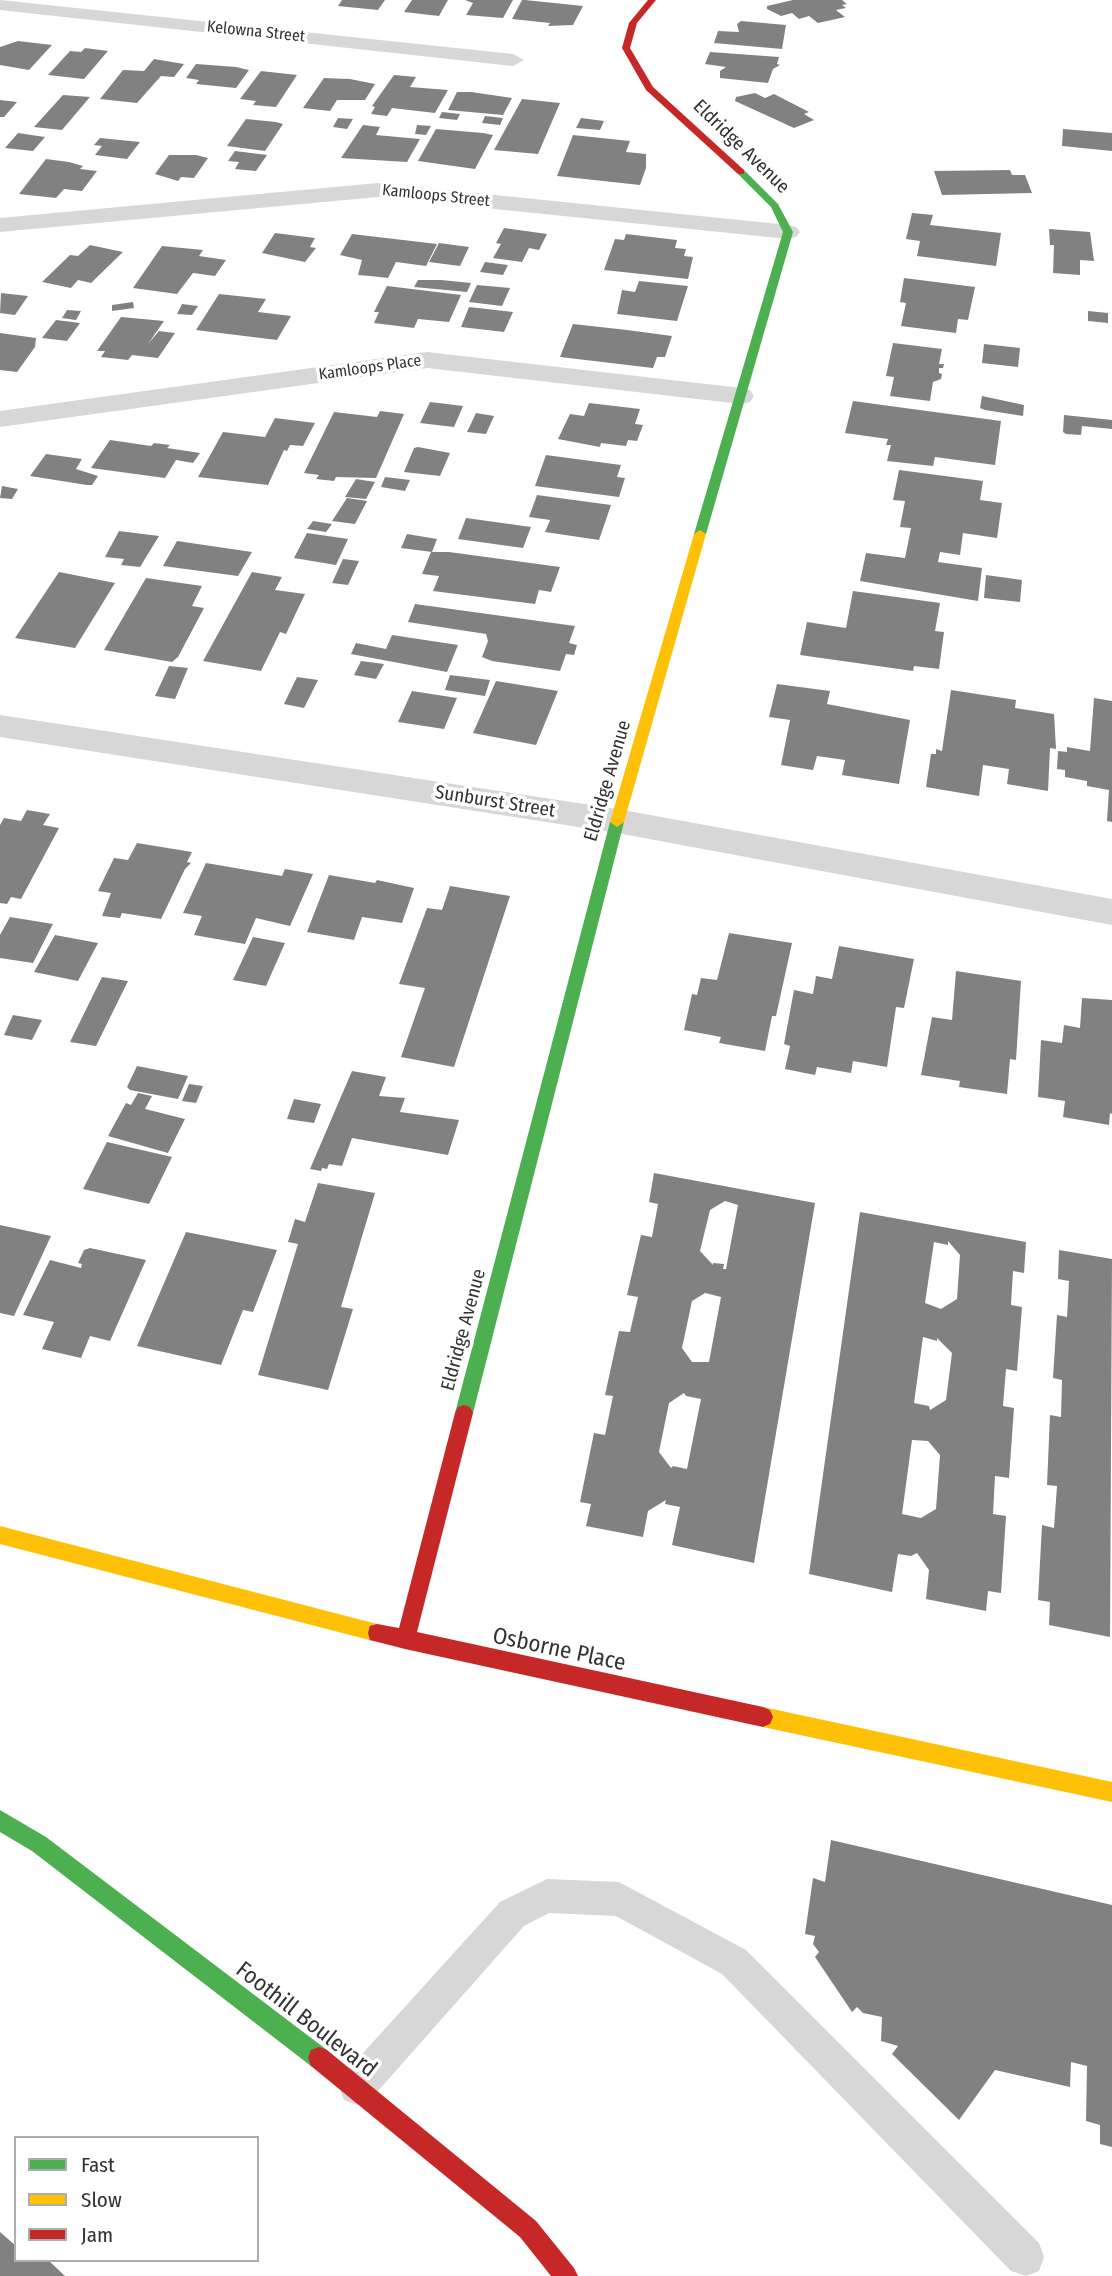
<!DOCTYPE html>
<html>
<head>
<meta charset="utf-8">
<style>
  body { margin:0 }
  #map { position:relative; width:1112px; height:2276px; overflow:hidden; background:#fff; font-family:"Fira Sans Condensed",sans-serif }
  canvas { display:block }
  .legend { position:absolute; left:14px; top:2136px; width:245px; height:126px; box-sizing:border-box; background:#fff; border:2px solid #adadad; margin:0; padding:9px 12px; list-style:none; font-size:21px; color:#333 }
  .legend li { display:flex; align-items:center; gap:14px; height:35px }
  .legend b { width:35px; border:2px solid #adadad }
</style>
</head>
<body>
<div id="map">
<canvas width="1112" height="2276"></canvas>
<ul class="legend">
<li><b style="height:9px;background:#4caf50"></b>Fast</li>
<li><b style="height:9px;background:#ffc107"></b>Slow</li>
<li><b style="height:9px;background:#c62828"></b>Jam</li>
</ul>
</div>
<script>
const g = document.querySelector('canvas').getContext('2d');
g.lineJoin = 'round';
function fill(path, color) { g.fillStyle = color; g.fill(path, 'evenodd'); }
const shape = rows => new Path2D(rows.map(r => 'M' + r).join(''));
function label(font, color, halo, rows, align = 'center') {
  g.font = font + ' "Fira Sans Condensed",sans-serif'; g.lineWidth = 7; g.setLineDash([]); g.textBaseline = 'middle'; g.strokeStyle = halo; g.fillStyle = color; for (const [text, x, y, turn = 0] of rows) {
    g.save(); g.translate(x, y); g.rotate((+turn || 0) * Math.PI / 180); g.textAlign = isNaN(turn) ? turn : align; if (halo) g.strokeText(text, 0, 0); g.fillText(text, 0, 0); g.restore();
  }
}
const building = shape([
  [342,0,385,0,378,10,338,6],
  [412,0,448,0,439,16,404,12],
  [465,0,513,0,503,18,466,15,473,3],
  [522,0,525,0,583,6,573,25,548,26,550,23,512,19],
  [793,0,842,0,847,4,842,5,846,8,836,10,845,17,818,23,809,16,799,19,792,13,781,16,767,9,767,6],
  [741,21,786,25,782,49,714,43,718,31,739,32,737,24],
  [18,41,52,45,29,70,0,65,0,47],
  [85,48,108,51,84,79,48,75,70,51,81,52],
  [710,52,779,57,777,64,780,65,773,69,768,83,720,78,720,71,726,67,705,64],
  [154,59,184,64,174,77,161,76,137,103,100,99,123,70,144,71],
  [196,64,236,67,249,70,236,88,196,84,199,80,186,78],
  [261,71,297,75,276,107,253,105,256,101,240,99],
  [394,75,416,77,410,87,448,90,435,113,392,108,387,116,371,114,375,107,372,106],
  [324,78,350,79,375,84,365,100,337,100,330,111,303,108],
  [457,92,471,92,512,98,503,115,448,110],
  [755,93,765,98,774,94,809,112,804,114,814,120,794,128,735,101,736,97],
  [63,95,90,97,62,130,34,127],
  [522,99,560,103,538,154,494,150],
  [0,100,17,102,4,117,0,117],
  [442,112,460,114,457,120,439,118],
  [485,116,503,118,500,125,482,123],
  [338,118,353,119,347,129,333,127],
  [581,118,604,121,600,130,576,128],
  [246,119,276,122,283,124,265,151,227,146],
  [363,125,380,127,376,135,420,139,407,162,341,158],
  [417,125,431,126,426,135,415,134],
  [436,129,483,133,493,135,475,169,418,161],
  [1063,129,1112,133,1112,151,1062,146],
  [18,133,45,137,33,151,5,148],
  [573,135,630,141,626,152,646,154,646,168,640,185,557,176],
  [100,138,140,142,127,159,95,155,102,146,94,145],
  [235,151,267,155,256,171,235,169,239,162,228,161],
  [169,155,196,155,208,158,194,178,181,177,178,181,155,174],
  [46,159,69,162,83,166,80,169,97,171,82,191,64,189,56,198,19,194],
  [1010,170,1012,175,1025,175,1032,193,942,195,934,171],
  [912,213,933,215,930,225,1001,233,996,266,917,256,920,241,906,239],
  [504,228,547,234,539,250,529,248,522,262,493,258,501,244,496,243],
  [1049,229,1090,232,1094,261,1080,260,1080,275,1053,273,1054,245,1050,245],
  [275,233,315,238,310,247,316,248,305,262,262,253],
  [352,234,437,244,426,266,396,262,388,278,370,276,358,275,362,260,340,255],
  [626,234,677,240,675,248,686,249,684,256,693,257,688,279,604,270,615,239,624,240],
  [439,243,469,247,460,266,429,262],
  [90,245,123,252,91,283,78,280,71,288,42,282,70,255,78,256],
  [162,246,203,250,199,256,226,260,215,276,193,273,177,294,133,288],
  [485,262,508,265,503,275,480,272],
  [904,278,975,287,968,320,958,319,956,333,901,326,906,303,900,302],
  [418,280,441,280,471,283,467,292,414,287],
  [639,281,688,286,677,321,617,314,622,290,635,292],
  [477,285,510,288,502,306,469,302],
  [387,286,461,295,449,322,418,319,414,328,374,323,379,312,374,312],
  [1,293,28,296,15,315,0,313],
  [219,294,266,299,258,312,291,316,277,340,196,330],
  [133,302,134,308,112,311,112,305],
  [182,304,198,306,192,315,177,314],
  [469,307,513,312,504,332,461,327],
  [67,310,81,311,76,320,62,318],
  [1088,311,1108,313,1108,323,1088,321],
  [121,317,164,321,148,344,159,331,175,333,158,358,132,355,128,360,101,357,105,351,97,351],
  [56,320,80,323,67,341,42,338],
  [573,324,627,330,672,336,665,357,657,357,653,368,560,357],
  [0,333,36,338,35,347,17,372,0,370],
  [893,343,942,349,939,364,944,364,943,368,939,368,939,373,942,374,941,379,933,382,930,401,890,396,894,377,886,376],
  [984,344,1020,348,1018,367,982,363],
  [982,396,1024,405,1023,416,985,410,980,408],
  [853,401,1001,421,995,465,935,457,933,466,887,461,891,445,886,445,888,439,845,433],
  [430,402,463,406,454,427,420,423],
  [589,403,640,409,635,424,643,425,637,441,628,440,626,446,601,443,600,447,558,439,570,414,584,416],
  [380,411,404,414,376,478,336,477,334,481,316,479,319,475,304,473,334,412,377,417],
  [476,413,494,416,486,434,467,432],
  [1064,415,1112,420,1112,429,1082,426,1081,435,1066,434,1063,432],
  [275,418,315,423,303,446,290,445,287,451,284,450,268,485,198,477,223,432,265,437],
  [110,440,151,446,154,443,170,445,167,448,200,453,193,463,176,460,165,478,91,468],
  [418,447,450,453,440,476,404,472,414,448],
  [46,454,82,459,76,469,98,476,92,485,87,485,30,476],
  [546,455,621,465,617,477,625,478,619,497,535,486],
  [899,470,983,481,980,500,1002,503,997,538,963,533,960,555,940,552,938,562,982,568,978,601,860,581,866,553,905,558,911,528,900,527,905,501,893,500],
  [385,477,410,480,405,491,381,487],
  [356,479,375,482,366,499,345,497],
  [2,486,18,489,12,499,0,498],
  [537,495,611,505,599,540,545,532,550,520,529,517],
  [347,498,367,501,355,524,332,521],
  [466,518,531,527,523,548,458,539],
  [313,521,332,524,326,532,307,529],
  [119,531,159,536,140,567,121,565,124,559,105,557],
  [307,533,348,539,336,565,294,558],
  [407,534,437,539,432,552,401,548],
  [177,541,252,552,238,576,163,566],
  [431,552,449,552,560,567,551,592,539,590,535,604,433,591,439,576,422,574],
  [343,559,359,561,348,585,332,583],
  [59,572,115,583,75,648,15,638],
  [252,572,282,577,275,590,305,594,286,634,280,632,261,671,203,661],
  [986,575,1022,580,1020,602,984,598],
  [146,578,202,586,192,606,204,608,178,657,172,662,104,650],
  [853,591,940,603,935,631,944,632,939,669,914,666,913,671,800,655,807,622,846,628],
  [415,604,575,626,569,643,577,645,574,655,566,654,560,671,492,661,482,657,488,641,486,634,408,622],
  [392,635,458,645,447,672,351,654,356,643,386,649],
  [361,661,384,664,376,679,354,675],
  [169,666,188,668,175,699,155,696],
  [450,675,490,680,485,696,445,690],
  [297,677,318,680,304,708,284,704],
  [496,681,558,691,536,745,473,733],
  [777,684,830,691,827,704,910,720,899,784,842,775,845,760,817,756,813,770,781,765,790,720,769,717],
  [951,690,1016,700,1015,708,1054,714,1056,749,1050,748,1048,791,1007,784,1009,769,983,765,979,796,926,787,931,754,936,754,936,749,942,751],
  [412,691,457,698,444,729,398,722],
  [1094,698,1112,701,1112,822,1107,821,1109,790,1087,786,1087,781,1065,777,1065,770,1057,769,1058,751,1067,752,1067,747,1090,751],
  [27,810,50,814,43,825,59,828,21,899,11,897,7,904,0,903,0,825,4,818,21,821],
  [137,843,192,852,187,862,191,863,185,869,161,919,122,913,120,918,102,916,111,893,98,891,114,858,128,860],
  [206,863,282,876,285,869,313,874,290,926,256,918,245,944,194,935,202,916,183,913],
  [329,875,375,883,377,880,414,888,402,923,362,917,354,940,307,932],
  [450,886,510,896,454,1067,401,1057,425,988,399,984,427,908,442,910],
  [10,917,53,924,33,963,0,958,0,935],
  [729,933,792,943,776,1016,772,1016,765,1051,719,1043,721,1037,684,1030,692,994,697,995,701,978,717,980],
  [55,935,98,943,78,981,34,972],
  [253,937,285,943,266,986,233,980],
  [839,946,914,959,904,1008,896,1007,887,1067,853,1061,851,1073,817,1067,815,1075,785,1069,790,1046,784,1044,794,990,813,994,816,976,832,979],
  [956,971,1021,981,1016,1060,1010,1059,1007,1094,959,1087,960,1081,921,1075,932,1017,952,1020],
  [102,977,128,981,96,1046,70,1042],
  [1082,998,1112,1000,1112,1114,1110,1113,1109,1125,1063,1117,1065,1101,1038,1097,1041,1040,1062,1043,1064,1025,1080,1028],
  [13,1015,42,1020,32,1040,4,1035],
  [137,1066,188,1076,178,1099,130,1090,127,1087],
  [352,1071,386,1077,379,1096,405,1098,400,1112,459,1120,448,1155,352,1138,342,1166,329,1164,327,1169,322,1168,321,1171,310,1169],
  [189,1084,203,1086,196,1103,182,1101],
  [138,1093,152,1096,145,1109,185,1119,168,1153,108,1136,126,1103,131,1105],
  [294,1099,321,1104,314,1123,287,1119],
  [107,1142,172,1157,149,1204,83,1189],
  [654,1173,815,1203,754,1563,672,1545,680,1507,665,1504,666,1500,648,1511,643,1537,586,1526,591,1504,580,1502,594,1433,605,1435,613,1396,605,1395,619,1331,630,1332,638,1297,627,1295,641,1235,652,1237,658,1204,649,1202],
  [725,1201,738,1205,726,1269,723,1269,724,1264,713,1263,713,1265,700,1251,710,1210],
  [705,1293,721,1297,709,1362,692,1362,682,1348,692,1301],
  [684,1393,686,1396,701,1399,687,1469,673,1466,671,1468,659,1452,669,1403],
  [318,1183,375,1193,341,1307,353,1309,328,1390,258,1375,298,1244,288,1242,295,1219,305,1222],
  [860,1212,1026,1242,1024,1273,1013,1271,1011,1305,1022,1307,1017,1371,1006,1369,1003,1406,1014,1408,1009,1478,995,1476,993,1514,1006,1516,1001,1593,988,1591,986,1611,926,1599,929,1570,917,1553,911,1556,898,1554,892,1592,809,1574],
  [948,1241,960,1255,957,1299,941,1309,925,1303,934,1242,948,1245],
  [923,1337,937,1341,937,1338,952,1353,946,1400,930,1410,929,1406,914,1403],
  [912,1440,928,1441,940,1455,936,1509,921,1518,902,1514],
  [0,1225,51,1236,14,1316,0,1313],
  [186,1232,277,1250,253,1312,243,1310,221,1365,137,1346],
  [90,1248,146,1260,110,1341,90,1336,81,1358,42,1349,54,1322,23,1315,50,1260,81,1268,82,1264,78,1263,84,1250],
  [1059,1250,1112,1259,1110,1637,1049,1625,1050,1602,1038,1600,1042,1525,1054,1528,1057,1486,1047,1485,1050,1415,1061,1417,1062,1380,1053,1378,1057,1315,1067,1317,1069,1281,1058,1279],
  [831,1840,1112,1905,1112,2147,1100,2144,1100,2125,1086,2121,1087,2066,1071,2062,1070,2087,995,2070,959,2120,892,2054,898,2046,881,2041,882,2017,863,2013,857,2007,852,2012,815,1957,819,1952,813,1944,815,1936,805,1934,813,1878,825,1882],
  [0,2232,16,2246,16,2260,48,2260,65,2276,0,2276]
]);
const lane = shape([
  [547,1879,619,1882,746,1950,1039,2243,1044,2257,1039,2271,1026,2276,1011,2271,722,1974,616,1916,549,1913,524,1926,370,2100,357,2105,344,2100,339,2087,344,2074,500,1902,547,1879]
]);
const street = shape([
  [0,0,513,54,524,60,513,66,0,10,0,0],
  [378,183,788,225,796,227,800,232,796,237,788,239,378,197,0,232,0,218,378,183],
  [427,352,741,388,750,390,754,396,750,402,741,404,427,368,0,427,0,411,427,352],
  [0,715,617,809,1112,899,1112,925,617,833,0,737,0,715]
]);
const fast = shape([
  [738,170,744,170,778,204,793,232,706,534,700,538,694,534,783,232,771,207,738,174,738,170],
  [617,817,624,822,473,1413,470,1419,464,1421,458,1419,455,1413,610,822,617,817],
  [0,1810,46,1837,327,2050,330,2058,327,2066,319,2069,311,2066,32,1851,0,1832,0,1810]
]);
const slow = shape([
  [700,530,706,534,624,822,617,827,610,822,694,534,700,530],
  [0,1526,377,1624,384,1626,386,1633,384,1640,377,1642,0,1544,0,1526],
  [763,1707,1112,1782,1112,1802,763,1727,756,1724,753,1717,756,1710,763,1707]
]);
const jam = shape([
  [648,0,656,0,637,23,630,48,653,87,744,170,744,174,738,174,646,90,622,48,629,23,648,0],
  [464,1405,470,1407,473,1413,417,1632,763,1707,770,1710,773,1717,770,1724,763,1727,405,1649,370,1640,368,1633,370,1626,377,1624,399,1628,455,1413,458,1407,464,1405],
  [319,2047,327,2050,536,2221,574,2268,578,2276,551,2276,520,2237,311,2066,308,2058,311,2050,319,2047]
]);
const farStreetnames = [
  ["Kelowna Street",256,32,6],
  ["Kamloops Street",436,196,6],
  ["Kamloops Place",370,368,-8]
];
const streetNames = [
  ["Eldridge Avenue",741,147,44],
  ["Eldridge Avenue",608,781,-74],
  ["Sunburst Street",495,802,9],
  ["Eldridge Avenue",464,1330,-75]
];
const nearStreetnames = [
  ["Osborne Place",559,1650,12],
  ["Foothill Boulevard",306,2020,38]
];
fill(building, '#818181');
fill(lane, '#d7d7d7');
fill(street, '#d7d7d7');
fill(fast, '#4caf50');
fill(slow, '#ffc107');
fill(jam, '#c62828');
label('16px', '#333', '#fff', farStreetnames);
label('19px', '#333', '#fff', streetNames);
label('23px', '#333', '#fff', nearStreetnames);
</script>
</body>
</html>
